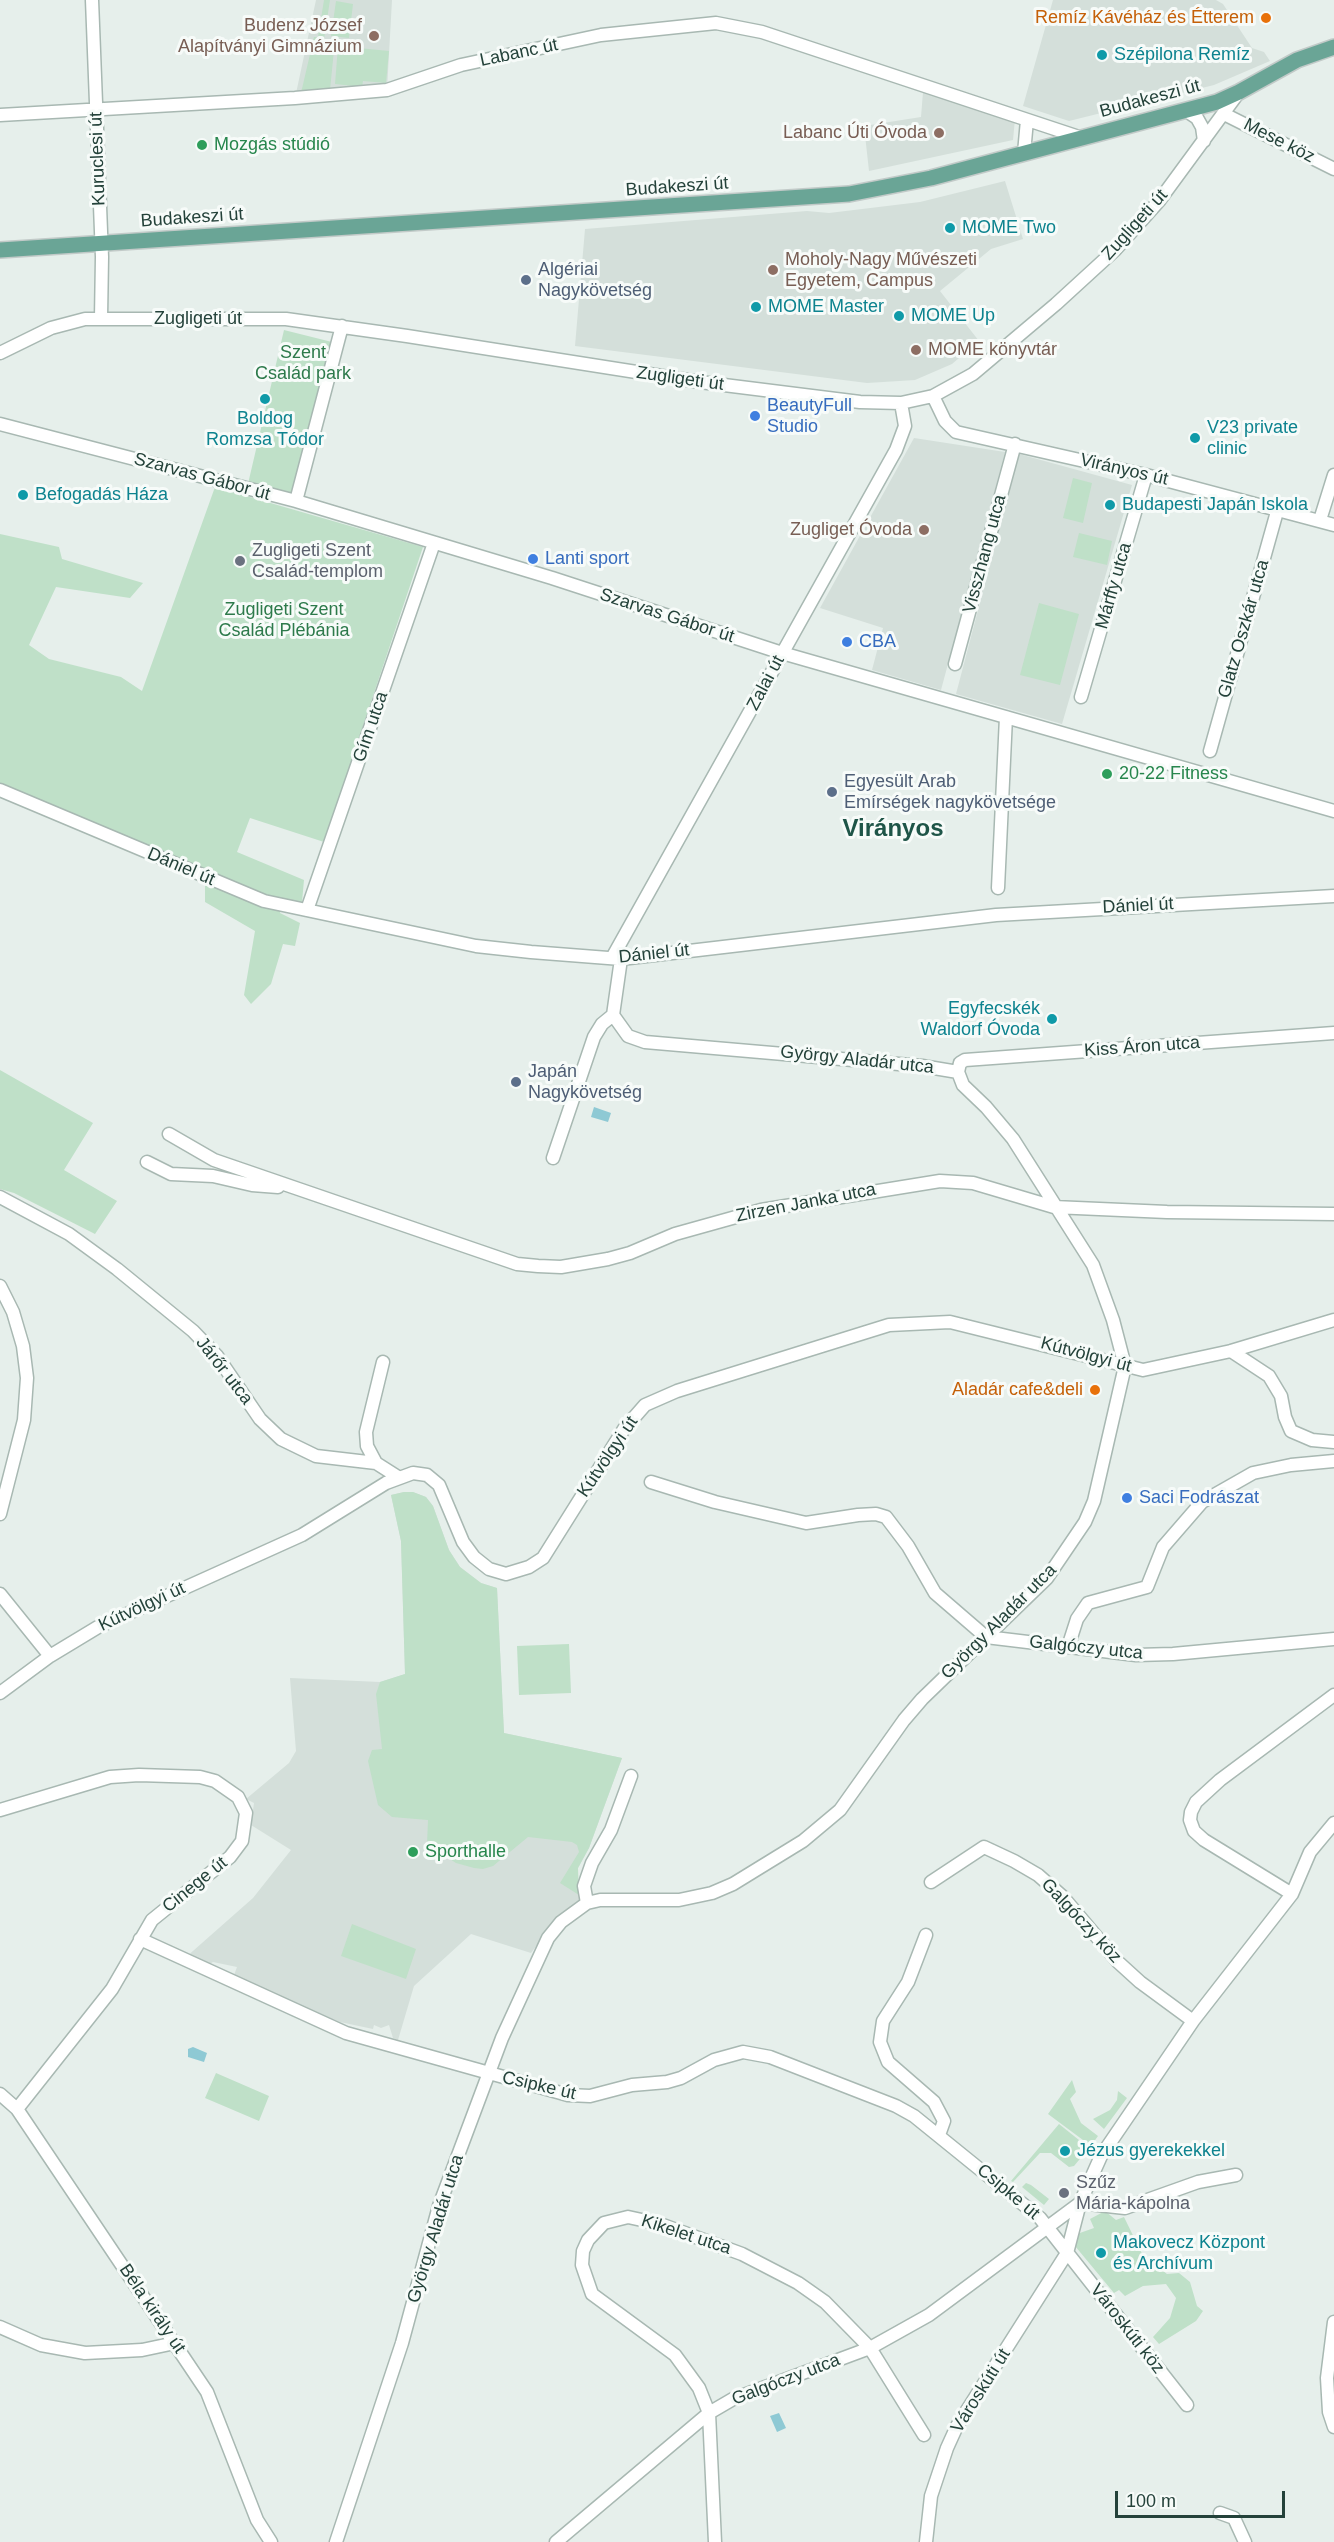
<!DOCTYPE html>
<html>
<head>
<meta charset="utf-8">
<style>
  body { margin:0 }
  #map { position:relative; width:1334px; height:2542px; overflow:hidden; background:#e6efeb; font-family:Helvetica,sans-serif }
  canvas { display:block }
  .scale { position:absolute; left:1115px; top:2491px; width:170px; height:27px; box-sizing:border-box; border:3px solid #24423a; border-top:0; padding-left:8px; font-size:18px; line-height:21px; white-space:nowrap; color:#24423a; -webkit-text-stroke:4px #f7fbf9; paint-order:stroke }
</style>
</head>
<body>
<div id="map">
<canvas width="1334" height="2542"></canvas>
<div class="scale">100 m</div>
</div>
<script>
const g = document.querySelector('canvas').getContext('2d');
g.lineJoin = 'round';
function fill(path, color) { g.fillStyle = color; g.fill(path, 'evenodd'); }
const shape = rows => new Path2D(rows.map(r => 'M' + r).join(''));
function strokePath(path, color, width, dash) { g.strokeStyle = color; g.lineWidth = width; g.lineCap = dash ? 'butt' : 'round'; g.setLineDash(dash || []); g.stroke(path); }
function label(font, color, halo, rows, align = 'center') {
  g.font = font + ' Helvetica,sans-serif'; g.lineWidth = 6; g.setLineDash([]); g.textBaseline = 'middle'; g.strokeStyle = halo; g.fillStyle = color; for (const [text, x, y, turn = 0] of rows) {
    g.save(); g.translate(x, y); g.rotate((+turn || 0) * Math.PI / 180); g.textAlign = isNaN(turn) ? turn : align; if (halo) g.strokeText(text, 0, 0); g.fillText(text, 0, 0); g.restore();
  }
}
const built = shape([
  [316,0,392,0,387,90,295,98],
  [1053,0,1216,0,1223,4,1252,48,1264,52,1270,61,1214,85,1069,121,1023,106],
  [923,92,1015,119,1013,140,869,171,864,126,921,117],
  [1005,181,1023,239,991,249,940,291,979,341,952,364,915,380,867,383,575,346,585,229,807,211,829,213,920,202],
  [914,438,1005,452,941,690,872,670,883,628,820,608],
  [1019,454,1132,485,1062,724,956,694],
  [404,1492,413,1492,426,1497,433,1506,449,1550,460,1567,481,1583,497,1588,504,1733,622,1758,589,1848,578,1868,578,1888,581,1901,555,1921,531,1953,471,1934,414,1986,398,2040,393,2038,389,2025,381,2028,374,2025,373,2029,340,2022,233,1978,237,1967,213,1962,206,1966,185,1958,253,1898,291,1850,251,1825,254,1803,246,1799,289,1763,296,1751,290,1678,380,1682,405,1674,401,1541,391,1495]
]);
const green = shape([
  [324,0,330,0,324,39,335,40,330,90,301,93,314,37,318,37],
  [336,1,353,4,349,38,331,36],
  [338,46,389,51,386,83,363,81,362,87,335,84],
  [284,330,336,343,296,501,247,488],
  [1073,478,1092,483,1083,523,1063,518],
  [215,487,423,547,324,842,250,818,237,852,304,880,302,902,284,900,280,913,300,923,295,946,283,944,271,984,251,1004,244,995,255,931,205,902,205,872,36,798,0,796,0,534,59,547,62,559,143,583,130,598,56,587,29,645,49,659,121,677,142,691],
  [1079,533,1112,541,1107,565,1073,557],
  [1039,603,1079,614,1060,685,1020,675],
  [0,1070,93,1123,64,1170,117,1201,95,1234,14,1193,0,1189],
  [404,1492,413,1492,426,1497,433,1506,449,1550,460,1567,481,1583,497,1588,504,1733,622,1758,589,1848,578,1868,579,1895,560,1883,579,1852,577,1845,572,1842,528,1837,493,1866,483,1869,474,1868,456,1863,427,1844,428,1820,392,1817,378,1805,368,1761,372,1750,382,1749,376,1694,380,1682,405,1674,401,1541,391,1495],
  [569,1644,571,1693,519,1695,517,1646],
  [352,1924,416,1949,406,1979,341,1956],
  [216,2073,269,2096,259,2121,205,2098],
  [1072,2080,1076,2092,1070,2099,1081,2123,1098,2136,1091,2146,1048,2114],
  [1118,2091,1127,2098,1104,2129,1093,2119,1110,2110,1117,2100],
  [1059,2124,1089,2148,1074,2166,1069,2167,1051,2153,1040,2153,1013,2182,1011,2181],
  [1026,2183,1031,2185,1049,2199,1044,2205,1022,2187],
  [1105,2211,1116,2220,1124,2217,1147,2264,1158,2267,1167,2274,1179,2273,1190,2282,1197,2306,1203,2311,1196,2321,1159,2344,1153,2337,1170,2318,1176,2298,1166,2284,1143,2286,1125,2296,1119,2290,1114,2293,1075,2246,1077,2234,1094,2228,1090,2219]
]);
const water = shape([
  [594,1107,611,1113,608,1122,591,1117],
  [193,2047,207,2053,204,2062,188,2057,188,2049],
  [779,2413,786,2428,777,2432,770,2416]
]);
const minor = shape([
  [92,0,102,257,101,318],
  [1185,110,1197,118,1202,127,1204,141],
  [1224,114,1334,169],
  [0,115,295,98,387,90,461,65,601,35,716,23,762,32,1079,137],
  [1024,153,1027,120],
  [0,353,51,328,85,319,286,319,407,336,700,382,860,402,901,403,933,396,973,374,1056,304,1115,250,1159,201,1239,92],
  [933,396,945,421,956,432,1146,475,1334,525],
  [0,424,296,501,552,578,782,653,1334,811],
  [296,501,342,326],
  [1320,520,1334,475],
  [955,664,1015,444],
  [1081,697,1146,475],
  [1210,751,1278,508],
  [0,790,264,901,476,946,531,952,621,959,996,915,1334,896],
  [998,888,1006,717],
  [307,910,434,543],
  [612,958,896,450,905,426,901,403],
  [958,1072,960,1063,965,1060,1334,1033],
  [169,1134,214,1160,517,1264,538,1266,561,1267,608,1259,630,1253,675,1234,761,1210,940,1181,973,1183,1054,1207,1167,1212,1334,1214],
  [553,1158,594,1037,602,1024,613,1015,621,959],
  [147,1162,171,1174,213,1176,252,1185,278,1187],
  [0,1197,69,1234,117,1269,193,1331,217,1356,260,1419,281,1439,316,1456,376,1463,398,1477],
  [0,1286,13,1312,23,1346,27,1378,24,1420,0,1514],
  [1231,1351,1269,1376,1281,1396,1285,1417,1291,1431,1312,1440,1334,1442],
  [376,1463,367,1446,366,1432,383,1362],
  [651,1482,715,1502,806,1523,858,1515,876,1514,886,1517,908,1546,935,1593,986,1637,1136,1655,1173,1654,1334,1639],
  [0,1594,50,1656],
  [1068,1647,1077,1619,1088,1603,1147,1587,1163,1547,1202,1502,1253,1473,1291,1465,1334,1461],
  [0,1693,50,1656,98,1627,302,1535,386,1483,413,1473,427,1475,439,1485,463,1542,474,1557,489,1569,506,1574,529,1567,543,1558,624,1429,645,1405,677,1391,889,1325,950,1322,1143,1370,1231,1351,1334,1320],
  [0,1810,110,1777,139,1775,200,1777,215,1781,238,1797,246,1813,242,1841,230,1857,152,1920,112,1989,17,2109],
  [931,1882,984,1847,1014,1861,1038,1875,1063,1897,1118,1962,1140,1982,1193,2021],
  [1292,1894,1204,1840,1194,1831,1190,1820,1191,1812,1196,1802,1220,1780,1334,1695],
  [587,1903,584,1886,592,1863,611,1830,631,1776],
  [926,1935,908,1982,883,2021,880,2042,888,2062,934,2102,944,2121,939,2135],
  [140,1939,346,2033,568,2095,590,2096,632,2085,667,2082,681,2078,714,2060,743,2052,770,2057,896,2106,914,2116,1040,2218,1187,2405],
  [0,2094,17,2109,207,2392,257,2520,271,2542],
  [1080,2203,1125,2208,1198,2182,1236,2175],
  [1334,2322,1327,2378,1329,2412,1334,2427],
  [0,2327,41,2345,85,2353,142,2350,175,2343],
  [1220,2513,1234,2518,1245,2542],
  [336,2542,402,2343,439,2206,502,2038,548,1938,561,1922,587,1903,600,1900,679,1900,712,1893,733,1884,803,1841,840,1810,904,1720,922,1699,1047,1578,1085,1522,1094,1501,1125,1366,1113,1320,1093,1265,1013,1139,986,1107,963,1085,958,1072,922,1066,645,1042,628,1036,613,1015],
  [556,2542,709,2413,733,2399,870,2348,929,2315,1080,2203],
  [715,2542,709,2413,699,2388,675,2355,592,2294,582,2265,583,2251,588,2240,604,2223,628,2217,660,2224,742,2254,798,2283,825,2302,870,2348,924,2435],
  [926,2542,931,2496,947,2448,957,2426,1067,2253,1080,2203,1101,2156,1193,2021,1292,1894,1310,1852,1334,1823]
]);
const major = shape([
  [0,250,849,194,931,178,1217,102,1239,92,1297,60,1334,47]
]);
const markers = [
  [1266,18,6,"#e8710a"],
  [374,36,6,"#8d6e63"],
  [1102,55,6,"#0f9aa8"],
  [939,133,6,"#8d6e63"],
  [202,145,6,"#2e9e5b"],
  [950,228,6,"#0f9aa8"],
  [773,270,6,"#8d6e63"],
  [526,280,6,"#5c6f8a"],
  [756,307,6,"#0f9aa8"],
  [899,316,6,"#0f9aa8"],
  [916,350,6,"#8d6e63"],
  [265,399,6,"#0f9aa8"],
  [755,416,6,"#3f7fe0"],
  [1195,438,6,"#0f9aa8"],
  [23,495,6,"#0f9aa8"],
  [1110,505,6,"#0f9aa8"],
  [924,530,6,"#8d6e63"],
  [533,559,6,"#3f7fe0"],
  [240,561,6,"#6b7280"],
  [847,642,6,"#3f7fe0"],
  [1107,774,6,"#2e9e5b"],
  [832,792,6,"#5c6f8a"],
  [1052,1019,6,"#0f9aa8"],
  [516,1082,6,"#5c6f8a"],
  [1095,1390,6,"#e8710a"],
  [1127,1498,6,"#3f7fe0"],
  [413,1852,6,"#2e9e5b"],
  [1065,2151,6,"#0f9aa8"],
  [1064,2193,6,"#6b7280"],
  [1101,2253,6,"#0f9aa8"]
];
const foodNames = [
  ["Remíz Kávéház és Étterem",1254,18],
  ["Aladár cafe&deli",1083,1390]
];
const educationNames = [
  ["Budenz József",362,26],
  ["Alapítványi Gimnázium",362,47],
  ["Labanc Úti Óvoda",927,133],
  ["Moholy-Nagy Művészeti",785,260,"left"],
  ["Egyetem, Campus",785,281,"left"],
  ["MOME könyvtár",928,350,"left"],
  ["Zugliget Óvoda",912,530]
];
const streetNames = [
  ["Labanc út",519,53,-12],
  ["Budakeszi út",1150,99,-15],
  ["Mese köz",1279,141,27],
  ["Kuruclesi út",98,159,-92],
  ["Budakeszi út",677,187,-4],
  ["Budakeszi út",192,218,-4],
  ["Zugligeti út",1135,225,-48],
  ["Zugligeti út",198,319],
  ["Zugligeti út",680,379,8],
  ["Virányos út",1124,470,13],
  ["Szarvas Gábor út",202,477,15],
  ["Visszhang utca",985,554,-75],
  ["Márffy utca",1114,586,-74],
  ["Szarvas Gábor út",667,616,18],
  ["Glatz Oszkár utca",1244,629,-74],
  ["Zalai út",766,683,-62],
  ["Gím utca",371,727,-71],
  ["Dániel út",181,867,23],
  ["Dániel út",1138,906,-3],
  ["Dániel út",654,954,-6],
  ["Kiss Áron utca",1142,1047,-4],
  ["György Aladár utca",857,1060,6],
  ["Zirzen Janka utca",806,1203,-11],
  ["Kútvölgyi út",1086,1355,15],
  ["Járőr utca",224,1371,52],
  ["Kútvölgyi út",608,1457,-56],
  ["Kútvölgyi út",142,1607,-25],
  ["György Aladár utca",999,1622,-45],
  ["Galgóczy utca",1086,1648,6],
  ["Cinege út",195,1885,-39],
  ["Galgóczy köz",1081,1921,47],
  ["Csipke út",539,2086,13],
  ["Csipke út",1008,2192,40],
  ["György Aladár utca",436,2229,-73],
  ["Kikelet utca",686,2235,18],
  ["Béla király út",152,2309,56],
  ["Városkúti köz",1127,2329,52],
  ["Galgóczy utca",786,2380,-21],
  ["Városkúti út",981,2391,-58]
];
const cultureNames = [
  ["Szépilona Remíz",1114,55],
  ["MOME Two",962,228],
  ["MOME Master",768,307],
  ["MOME Up",911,316],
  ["Boldog",265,419,"center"],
  ["Romzsa Tódor",265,440,"center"],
  ["V23 private",1207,428],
  ["clinic",1207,449],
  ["Befogadás Háza",35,495],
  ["Budapesti Japán Iskola",1122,505],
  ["Egyfecskék",1040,1009,"right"],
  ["Waldorf Óvoda",1040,1030,"right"],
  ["Jézus gyerekekkel",1077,2151],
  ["Makovecz Központ",1113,2243],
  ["és Archívum",1113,2264]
];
const leisureNames = [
  ["Mozgás stúdió",214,145],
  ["20-22 Fitness",1119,774],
  ["Sporthalle",425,1852]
];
const serviceNames = [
  ["Algériai",538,270],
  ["Nagykövetség",538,291],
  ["Egyesült Arab",844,782],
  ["Emírségek nagykövetsége",844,803],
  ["Japán",528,1072],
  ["Nagykövetség",528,1093]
];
const parkNames = [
  ["Szent",303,353],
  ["Család park",303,374],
  ["Zugligeti Szent",284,610],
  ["Család Plébánia",284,631]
];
const shopNames = [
  ["BeautyFull",767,406],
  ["Studio",767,427],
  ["Lanti sport",545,559],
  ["CBA",859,642],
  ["Saci Fodrászat",1139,1498]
];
const worshipNames = [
  ["Zugligeti Szent",252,551],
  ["Család-templom",252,572],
  ["Szűz",1076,2183],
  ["Mária-kápolna",1076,2204]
];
const districtNames = [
  ["Virányos",893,829]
];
fill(built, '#d4dfda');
fill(green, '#bfe0c8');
fill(water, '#8ec9d4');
strokePath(minor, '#a8b8b2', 15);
strokePath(major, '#c2cac8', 18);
strokePath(minor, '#fff', 12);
strokePath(major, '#6aa596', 15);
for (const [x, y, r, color] of markers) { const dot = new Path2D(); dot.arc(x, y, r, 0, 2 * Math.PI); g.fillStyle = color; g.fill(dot); strokePath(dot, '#f7fbf9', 2); }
label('18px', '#c56008', '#f7fbf9', foodNames, 'right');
label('18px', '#785e54', '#f7fbf9', educationNames, 'right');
label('18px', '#24423a', '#f7fbf9', streetNames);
label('18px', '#0d838f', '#f7fbf9', cultureNames, 'left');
label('18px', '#27864d', '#f7fbf9', leisureNames, 'left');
label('18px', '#4e5e75', '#f7fbf9', serviceNames, 'left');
label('18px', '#2d7a4b', '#f7fbf9', parkNames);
label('18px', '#366cbe', '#f7fbf9', shopNames, 'left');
label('18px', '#5b616d', '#f7fbf9', worshipNames, 'left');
label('bold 24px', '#1f5548', '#f7fbf9', districtNames);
</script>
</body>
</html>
